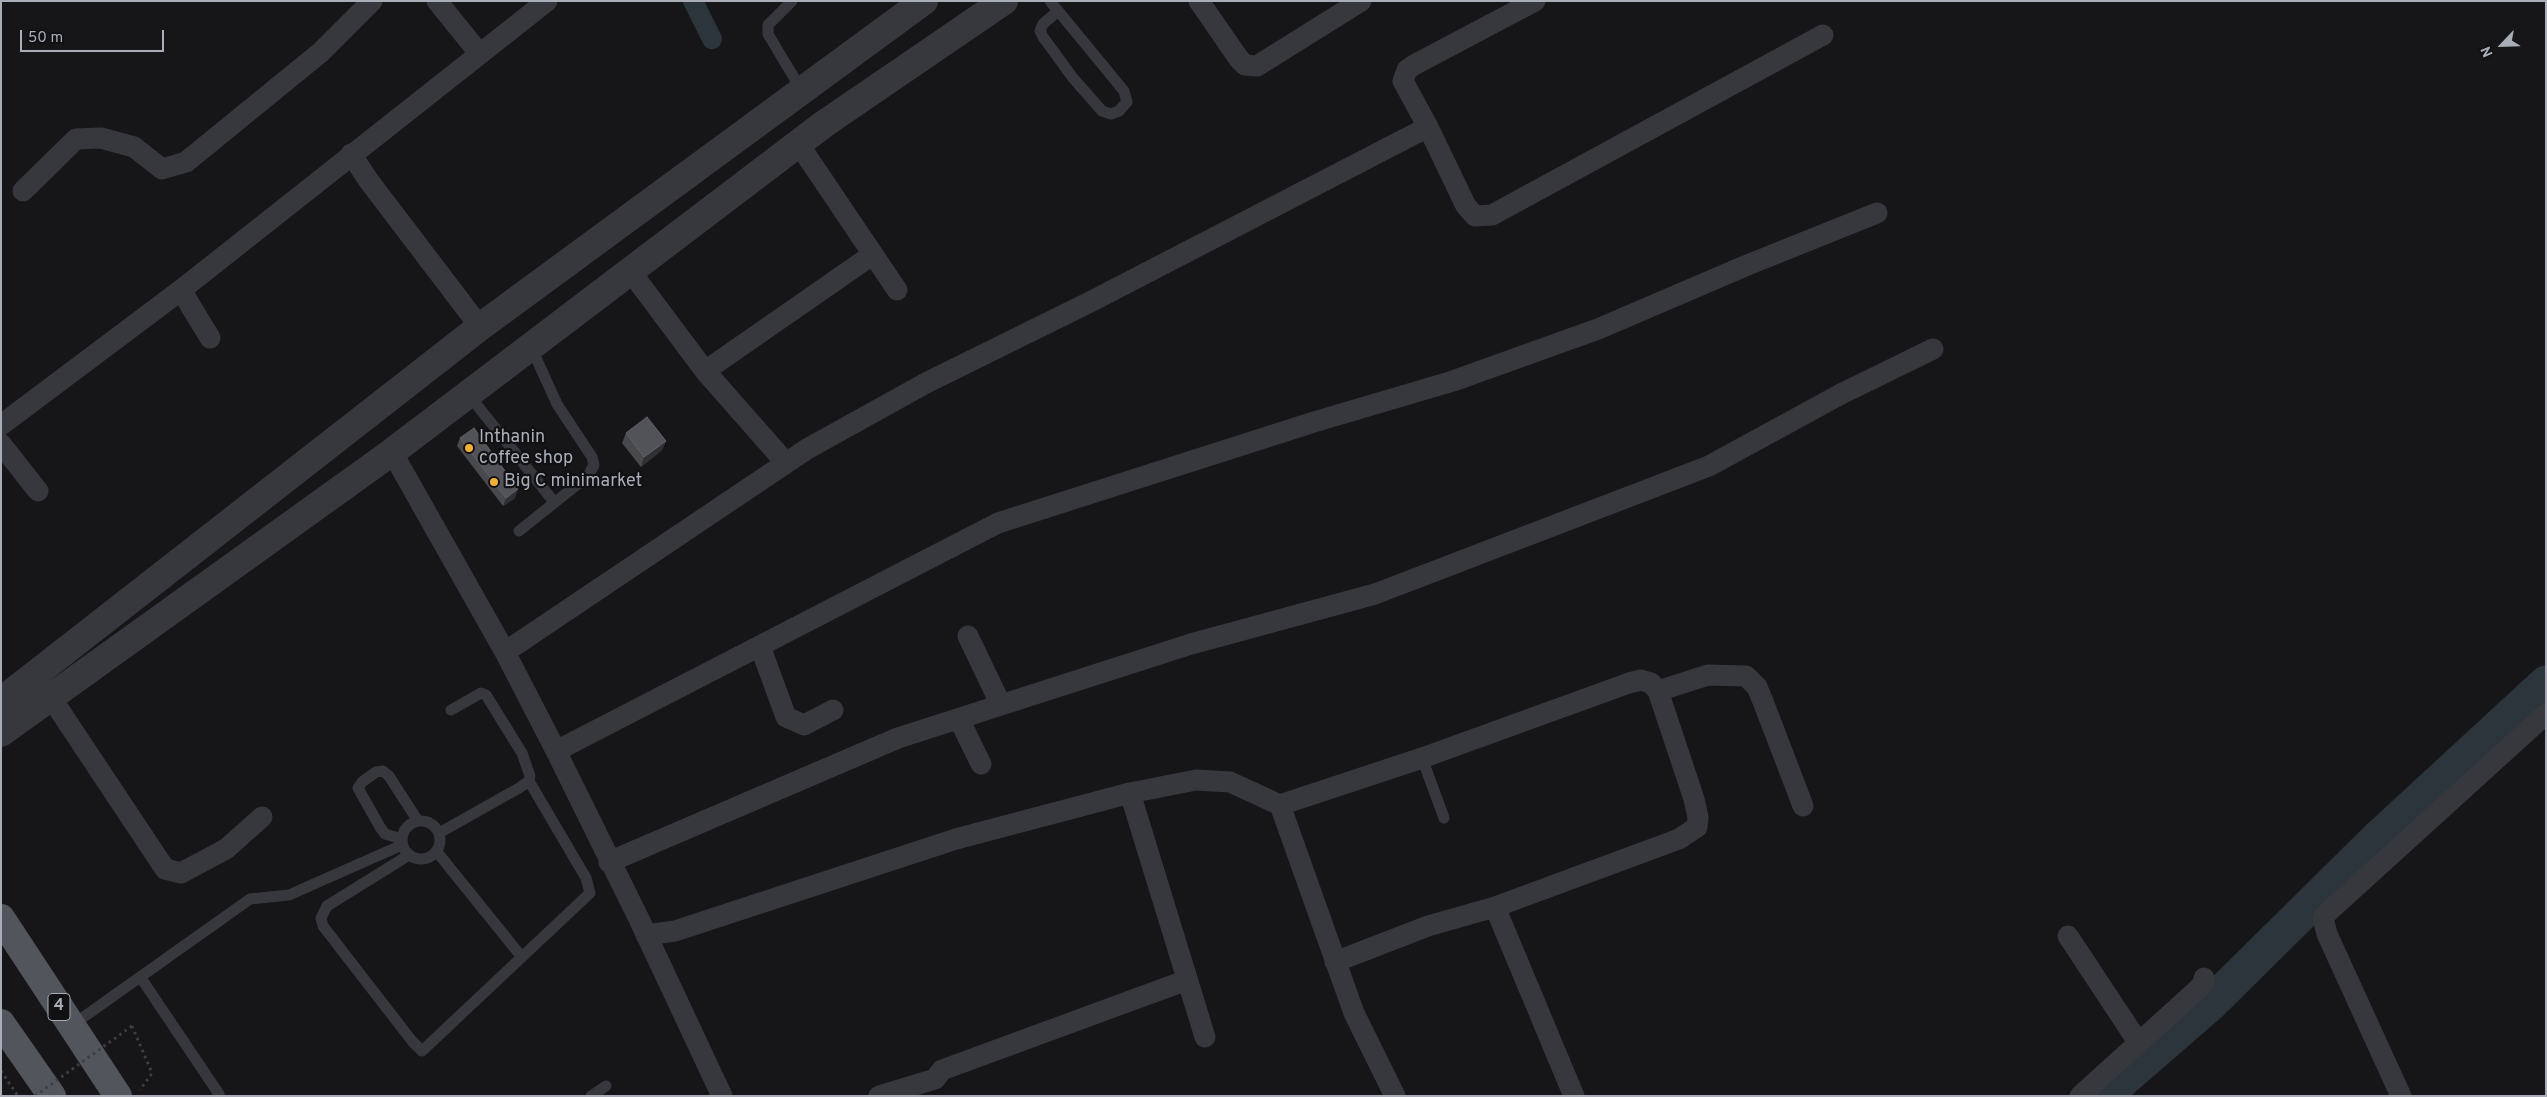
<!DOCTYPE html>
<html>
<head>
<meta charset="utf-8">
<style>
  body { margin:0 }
  #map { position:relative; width:2547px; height:1097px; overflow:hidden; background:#161618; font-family:Overpass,sans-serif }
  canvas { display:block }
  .frame { position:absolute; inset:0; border:2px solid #a8adb8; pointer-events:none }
  .north { position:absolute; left:2477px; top:20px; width:50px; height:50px; -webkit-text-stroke:4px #111113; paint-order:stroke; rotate:246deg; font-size:14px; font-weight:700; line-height:20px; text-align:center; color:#a8adb8 }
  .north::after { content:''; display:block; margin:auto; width:18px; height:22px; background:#a8adb8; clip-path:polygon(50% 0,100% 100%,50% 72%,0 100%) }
  .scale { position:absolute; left:20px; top:30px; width:144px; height:22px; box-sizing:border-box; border:2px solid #a8adb8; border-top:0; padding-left:6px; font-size:15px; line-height:18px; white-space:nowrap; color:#a8adb8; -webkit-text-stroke:4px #111113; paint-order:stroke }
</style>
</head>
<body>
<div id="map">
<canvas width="2547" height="1097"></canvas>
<div class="frame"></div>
<div class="north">N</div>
<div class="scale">50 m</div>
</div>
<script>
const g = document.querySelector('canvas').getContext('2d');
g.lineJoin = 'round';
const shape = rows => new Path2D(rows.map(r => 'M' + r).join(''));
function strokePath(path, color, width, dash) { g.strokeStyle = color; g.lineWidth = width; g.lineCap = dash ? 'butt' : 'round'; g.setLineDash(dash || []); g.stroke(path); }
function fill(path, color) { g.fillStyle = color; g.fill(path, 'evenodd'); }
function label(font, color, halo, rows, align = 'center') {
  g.font = font + ' Overpass,sans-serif'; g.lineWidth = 4.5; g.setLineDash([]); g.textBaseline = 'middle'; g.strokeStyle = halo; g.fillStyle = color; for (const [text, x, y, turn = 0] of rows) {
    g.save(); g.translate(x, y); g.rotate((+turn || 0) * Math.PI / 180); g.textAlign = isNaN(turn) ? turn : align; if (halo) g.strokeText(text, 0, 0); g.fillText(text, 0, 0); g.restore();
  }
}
const canal = shape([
  [693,1,712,39]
]);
const river = shape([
  [2104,1096,2210,1004,2379,837,2546,683]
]);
const path = shape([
  [132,1026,152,1073,140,1090],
  [1,1071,18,1096]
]);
const service = shape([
  [792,1,768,25,768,34,802,91],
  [1050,1,1124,91,1127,102,1119,111,1111,114,1102,111,1073,78,1043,37,1040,31,1043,24,1058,11],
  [469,395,554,502],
  [519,531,588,476,594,465,592,457,557,404,531,347],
  [1422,758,1444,818],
  '402 840a19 19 0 1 1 38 0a19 19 0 1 1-38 0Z',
  [439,833,519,788,529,781,530,776,522,753,486,695,481,693,451,710],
  [402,839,385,834,380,827,358,788,362,782,376,772,383,771,389,776,418,821],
  [437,852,521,956],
  [409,855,327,906,321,918,323,926,412,1041,422,1051,590,893,586,878,529,781],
  [141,978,219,1094,217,1096],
  [71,1026,250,899,289,895,402,845],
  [591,1096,606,1086]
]);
const minor = shape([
  [437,1,479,53],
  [1199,1,1239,59,1245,65,1257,66,1361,1],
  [1535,1,1414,65,1407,70,1403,81,1428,127,1466,206,1475,216,1492,215,1823,35],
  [798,143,897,290],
  [351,154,369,181,480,327],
  [23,191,76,139,101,138,134,147,162,169,186,162,321,52,372,1],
  [631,272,705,371,786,463],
  [181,290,210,338],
  [705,371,872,255],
  [1,425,181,290,547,1],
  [1,444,38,491],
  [392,452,505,652,556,751,639,919,722,1096],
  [968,636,1000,703],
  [760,646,786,717,804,725,833,710],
  [505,652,807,449,926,383,1092,301,1428,127],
  [1658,691,1708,675,1746,676,1757,687,1764,704,1803,806],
  [52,699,165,869,181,873,226,849,262,817],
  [959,719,981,764],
  [556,751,998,523,1314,422,1453,381,1598,329,1745,266,1877,213],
  [1130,793,1205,1037],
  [1280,805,1422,758,1629,683,1641,680,1651,683,1658,691,1694,799,1698,817,1697,827,1679,839,1495,907],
  [609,862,898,738,1191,644,1375,594,1709,466,1841,394,1933,349],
  [646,935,675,931,956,839,1130,793,1196,780,1230,782,1280,805,1354,1013,1395,1096],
  [2068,936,2138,1042],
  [1335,962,1428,926,1495,907,1574,1096],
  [879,1096,935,1079,942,1070,1187,980],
  [2080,1096,2196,991,2203,984,2204,978],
  [2401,1096,2327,934,2323,918,2328,912,2546,714]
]);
const tertiary = shape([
  [1,701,480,327,924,1],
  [1,733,392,452,824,124,1004,1]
]);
const primary = shape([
  [1,918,118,1096],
  [1,1023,52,1096]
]);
const pathBridge = shape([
  [35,1096,132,1026]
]);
const wall = shape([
  [626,433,666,441,662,450,641,467,622,443],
  [460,438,515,498,503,506,457,446]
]);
const shadedWall = shape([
  [666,441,662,450,641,467,644,457],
  [518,489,515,498,503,506,506,498]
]);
const building = shape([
  [647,417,666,441,644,457,626,433,647,417],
  [474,428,518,489,506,498,460,438,474,428]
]);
const markers = [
  [469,448,5,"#f2b134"],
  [494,482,5,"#f2b134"]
];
const shields = [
  [59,1007,22]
];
const shieldNames = [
  ["4",59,1007]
];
const poiNames = [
  ["Inthanin",479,438],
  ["coffee shop",479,459],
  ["Big C minimarket",504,482]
];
strokePath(canal, '#2c353c', 20);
strokePath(river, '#2c353c', 35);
strokePath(path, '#3d3f44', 3, [2.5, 4]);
strokePath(service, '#37383d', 11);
strokePath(minor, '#37383d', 21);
strokePath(tertiary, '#37383d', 28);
strokePath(primary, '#53555c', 28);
strokePath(pathBridge, '#3d3f44', 3, [2.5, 4]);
fill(wall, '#47494d');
fill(shadedWall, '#2f3033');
fill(building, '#525359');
strokePath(building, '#5f6168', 1);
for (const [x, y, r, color] of markers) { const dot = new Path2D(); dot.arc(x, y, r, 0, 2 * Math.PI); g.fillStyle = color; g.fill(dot); strokePath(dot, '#111113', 2); }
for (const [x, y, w] of shields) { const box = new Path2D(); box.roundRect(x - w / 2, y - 13.5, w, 27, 4); g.fillStyle = '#111113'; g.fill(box); strokePath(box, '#a8adb8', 1); }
label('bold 16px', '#a8adb8', null, shieldNames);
label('18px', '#a8adb8', '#111113', poiNames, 'left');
</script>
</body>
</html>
